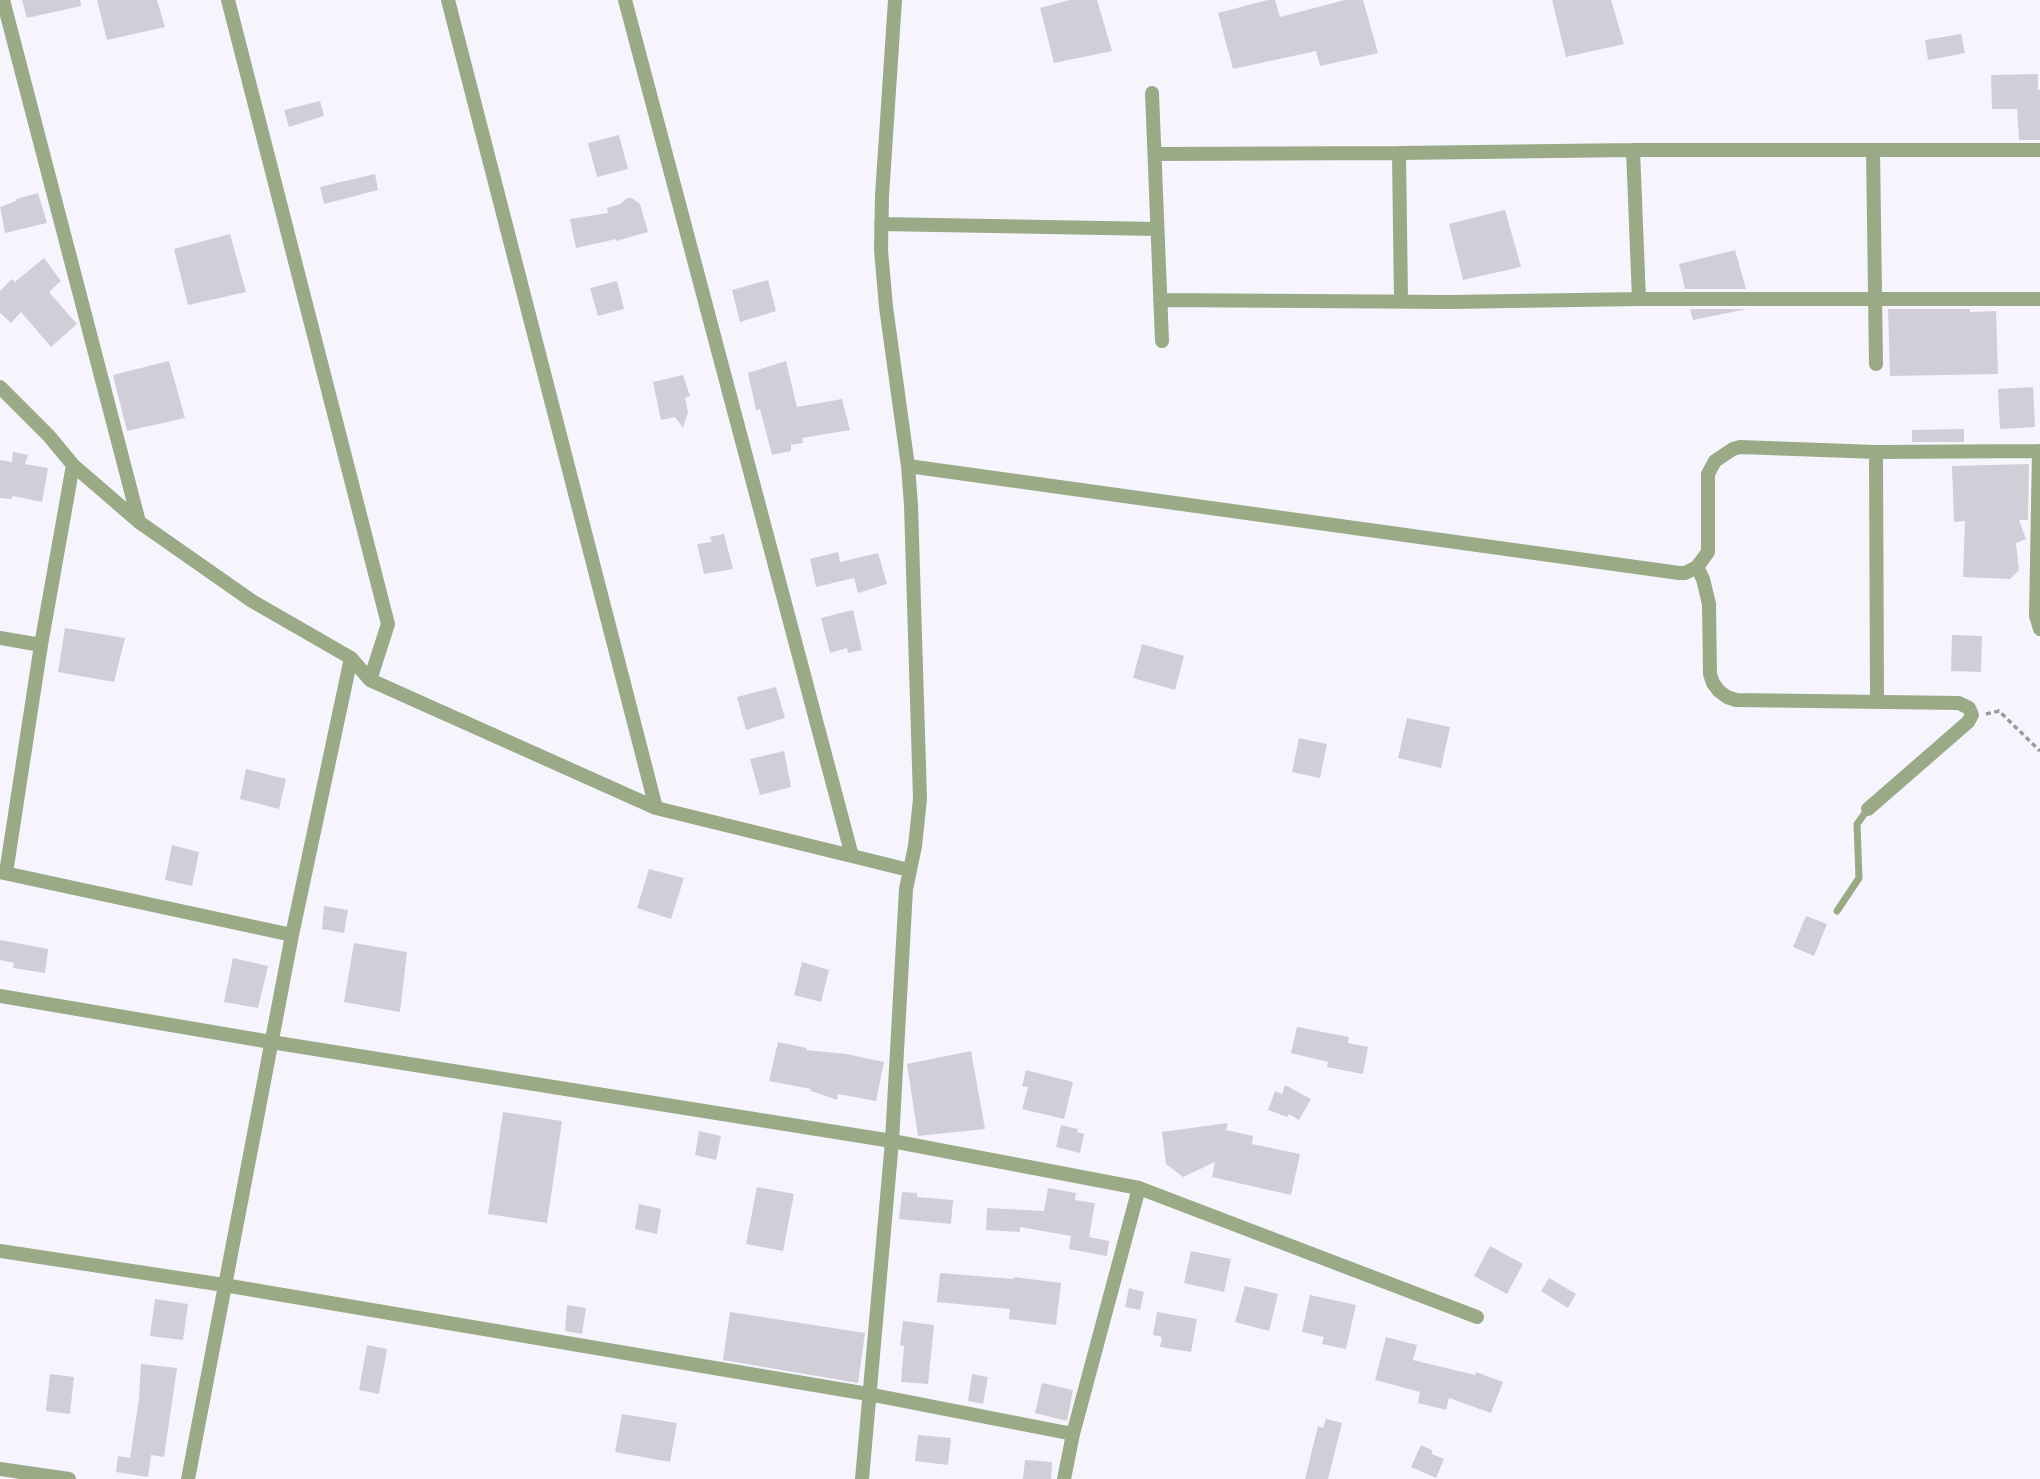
<!DOCTYPE html>
<html>
<head>
<meta charset="utf-8">
<style>
  body { margin:0 }
  canvas { display:block; background:#f6f5fe }
</style>
</head>
<body>
<canvas width="2040" height="1479"></canvas>
<script>
const g = document.querySelector('canvas').getContext('2d');
g.lineJoin = 'round';
function fill(path, color) { g.fillStyle = color; g.fill(path, 'evenodd'); }
const shape = rows => new Path2D(rows.map(r => 'M' + r).join(''));
function strokePath(path, color, width, dash) { g.strokeStyle = color; g.lineWidth = width; g.lineCap = dash ? 'butt' : 'round'; g.setLineDash(dash || []); g.stroke(path); }
const building = shape([
  [22,0,80,0,81,6,27,18],
  [97,0,157,0,165,27,107,40],
  [1069,0,1097,0,1112,51,1054,63,1040,8],
  [1268,0,1275,0,1280,17,1345,0,1363,0,1378,53,1320,66,1316,51,1233,69,1218,13],
  [1552,0,1611,0,1624,44,1566,57],
  [1961,34,1965,53,1928,60,1925,40],
  [2038,74,2038,90,2040,90,2040,140,2019,140,2017,109,1992,109,1991,75],
  [320,101,324,116,289,127,284,110],
  [619,135,628,169,597,177,588,143],
  [375,174,378,190,324,204,320,187],
  [38,193,47,223,5,233,0,207,16,201,16,199],
  [627,198,632,198,640,204,648,232,616,241,616,239,576,248,570,219,608,213,607,208,620,204],
  [1505,210,1521,267,1463,280,1449,224],
  [230,234,246,292,188,305,174,249],
  [1735,250,1746,289,1685,289,1679,264],
  [44,258,61,281,49,292,77,324,51,347,21,312,11,323,0,313,0,291,12,279,15,282],
  [768,280,776,311,740,322,732,290],
  [617,281,624,309,598,316,590,288],
  [1690,309,1747,309,1693,320],
  [1888,309,1970,309,1970,312,1996,311,1998,374,1890,376],
  [169,361,185,418,127,431,113,375],
  [786,361,797,407,842,399,850,430,802,438,803,443,791,445,791,451,772,455,760,409,756,410,748,373],
  [683,375,690,396,685,398,688,412,683,428,675,417,661,420,653,382],
  [2033,387,2035,427,2000,429,1998,389],
  [1964,429,1964,442,1912,442,1912,430],
  [13,452,28,455,25,464,48,468,42,502,13,496,11,499,0,498,0,460,12,462],
  [2029,464,2028,520,2019,520,2026,539,2016,543,2019,570,2010,579,1963,577,1965,521,1954,522,1952,466],
  [724,534,733,569,704,574,697,544,712,542,710,537],
  [838,552,840,562,878,553,887,584,858,593,854,578,816,587,810,559],
  [853,610,862,650,848,653,847,648,830,653,821,618],
  [65,628,125,638,114,682,58,672],
  [1952,635,1982,636,1981,672,1951,671],
  [1142,644,1184,656,1175,690,1133,678],
  [776,687,785,718,746,730,737,697],
  [1407,718,1450,727,1441,768,1398,758],
  [1299,738,1327,744,1320,778,1292,772],
  [784,751,791,787,760,795,750,759],
  [246,769,286,779,279,809,240,799],
  [172,845,199,852,192,886,165,880],
  [649,869,684,878,671,919,637,908],
  [324,906,348,910,344,933,322,929],
  [1806,916,1827,924,1814,956,1793,947],
  [0,940,48,949,45,973,13,968,14,963,0,960],
  [354,943,407,952,400,1012,344,1002],
  [233,958,268,966,258,1008,224,1002],
  [802,962,829,970,821,1002,794,995],
  [1297,1027,1349,1037,1348,1043,1368,1047,1363,1074,1327,1067,1328,1062,1291,1053],
  [778,1042,807,1048,806,1050,846,1054,884,1062,876,1101,838,1094,837,1100,811,1091,811,1089,769,1081],
  [971,1051,985,1129,918,1136,907,1064],
  [1026,1070,1073,1082,1064,1119,1022,1109,1028,1087,1022,1086],
  [1285,1085,1311,1099,1299,1120,1289,1114,1287,1117,1268,1110,1275,1091,1282,1094],
  [503,1112,562,1121,547,1223,488,1214],
  [1228,1123,1226,1130,1253,1136,1252,1144,1300,1154,1291,1195,1212,1177,1215,1162,1183,1177,1166,1164,1162,1132],
  [1061,1125,1078,1129,1077,1132,1084,1134,1080,1153,1056,1147],
  [699,1131,721,1136,716,1160,695,1155],
  [757,1187,794,1194,783,1251,746,1244],
  [1048,1188,1076,1193,1075,1200,1095,1203,1089,1237,1109,1241,1107,1256,1069,1249,1071,1236,1020,1227,1020,1232,986,1230,987,1208,1044,1211],
  [902,1192,917,1193,917,1197,953,1200,951,1224,899,1219],
  [639,1204,661,1209,657,1234,635,1229],
  [1490,1246,1523,1264,1507,1294,1474,1276],
  [1191,1251,1231,1259,1224,1292,1184,1283],
  [940,1273,1014,1279,1014,1277,1061,1283,1056,1325,1009,1319,1010,1309,937,1302],
  [1549,1278,1576,1294,1568,1308,1541,1291],
  [1245,1286,1278,1294,1269,1331,1235,1322],
  [1129,1288,1144,1292,1140,1310,1125,1307],
  [1310,1295,1356,1305,1346,1349,1322,1344,1324,1337,1302,1332],
  [155,1299,188,1304,183,1340,150,1336],
  [567,1305,586,1308,582,1334,565,1331],
  [730,1312,865,1333,858,1383,723,1360],
  [1157,1312,1197,1319,1191,1352,1160,1347,1162,1337,1153,1335],
  [903,1321,934,1325,928,1384,901,1382,904,1346,900,1345],
  [1386,1337,1417,1345,1413,1360,1475,1375,1476,1372,1503,1382,1491,1413,1449,1398,1446,1410,1418,1403,1420,1392,1375,1380],
  [367,1345,387,1349,379,1394,359,1390],
  [141,1364,177,1368,164,1457,151,1455,148,1477,116,1472,118,1456,130,1458,139,1399],
  [50,1374,74,1377,70,1414,46,1411],
  [972,1374,988,1377,983,1404,968,1401],
  [1042,1383,1073,1390,1067,1421,1035,1413],
  [622,1414,677,1423,670,1462,615,1452],
  [1326,1419,1342,1423,1328,1479,1305,1479,1318,1426,1323,1428],
  [918,1435,951,1438,948,1465,915,1461],
  [1421,1445,1432,1450,1432,1454,1444,1459,1436,1478,1411,1467],
  [1025,1460,1052,1462,1051,1479,1023,1479]
]);
const path = shape([
  [1986,714,1999,711,2040,751]
]);
const service = shape([
  [1837,911,1859,878,1857,824,1868,809]
]);
const minor = shape([
  [3,0,139,522],
  [228,0,388,624,370,680],
  [448,0,656,808],
  [625,0,852,856],
  [1152,93,1162,341],
  [1633,150,1639,299],
  [1873,150,1876,364],
  [1399,153,1401,301],
  [1155,154,1399,153,1633,150,2040,150],
  [881,224,1157,229],
  [1160,300,1450,302,1639,299,2040,299],
  [0,387,49,436,73,465,139,522,252,601,351,658,370,680,656,808,909,870],
  [2039,451,2036,616,2040,629],
  [1876,452,1877,701],
  [908,466,1679,573,1685,573,1697,567,1708,552,1708,474,1715,461,1733,449,1740,447,1876,452,2040,451],
  [1697,567,1703,579,1709,604,1710,674,1713,683,1719,691,1727,697,1736,700,1959,703,1969,708,1972,715,1968,722,1868,809],
  [0,638,41,645],
  [0,872,292,935],
  [6,873,41,645,73,465],
  [0,996,271,1042,892,1141,1139,1188,1477,1317],
  [0,1251,224,1285,868,1394,1073,1434],
  [0,1469,69,1479],
  [188,1479,292,935,351,658],
  [862,1479,892,1141,906,889,915,846,920,799,911,505,908,466,886,307,881,250,882,196,895,0],
  [1064,1479,1073,1434,1139,1188]
]);
fill(building, '#d0cfd8');
strokePath(path, '#9b9aa0', 3.5, [5, 3.5]);
strokePath(service, '#9aaa87', 7);
strokePath(minor, '#9aaa87', 14);
</script>
</body>
</html>
